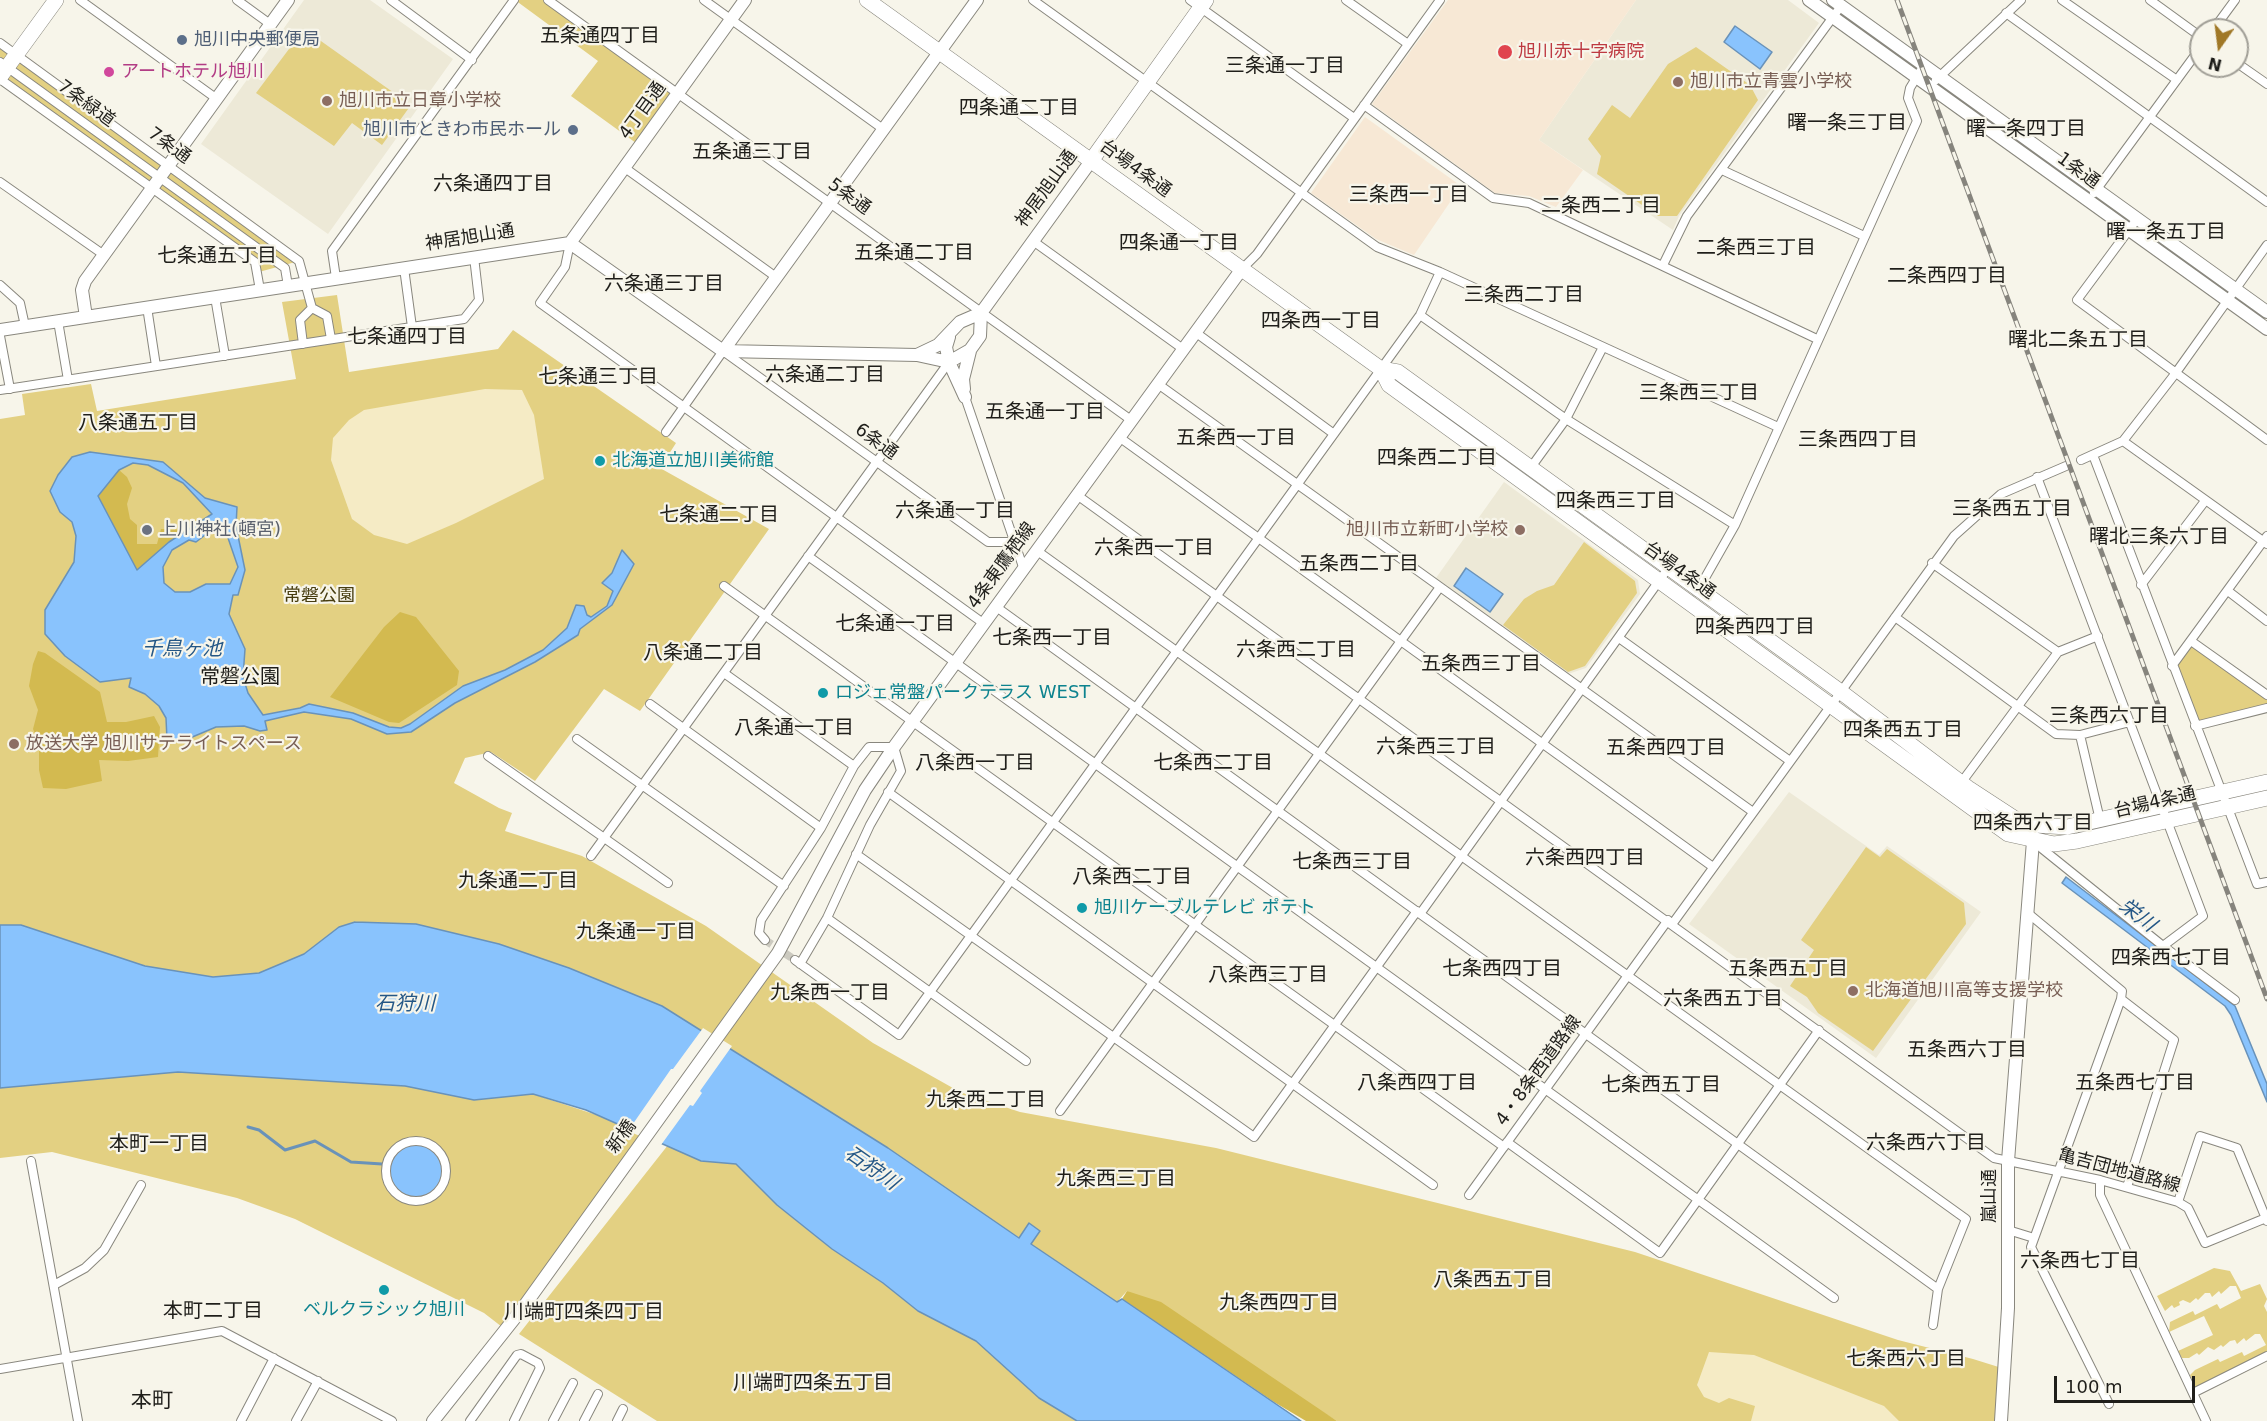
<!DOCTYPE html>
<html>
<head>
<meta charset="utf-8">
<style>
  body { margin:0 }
  #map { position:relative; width:2267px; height:1421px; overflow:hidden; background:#f7f5ea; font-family:"DejaVu Sans",sans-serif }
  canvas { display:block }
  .north { position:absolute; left:2189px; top:18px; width:60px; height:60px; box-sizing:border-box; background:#f7f5ea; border:2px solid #a19f97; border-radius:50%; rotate:194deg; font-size:16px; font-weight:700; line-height:24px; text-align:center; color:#1f1e1a }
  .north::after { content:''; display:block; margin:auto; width:21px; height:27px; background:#a07827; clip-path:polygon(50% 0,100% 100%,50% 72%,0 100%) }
  .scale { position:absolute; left:2054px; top:1376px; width:141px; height:27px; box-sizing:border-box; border:3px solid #1f1e1a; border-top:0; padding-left:8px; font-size:18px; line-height:21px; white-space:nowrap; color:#1f1e1a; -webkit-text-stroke:4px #f7f5ea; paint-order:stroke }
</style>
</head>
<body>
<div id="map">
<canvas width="2267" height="1421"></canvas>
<div class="north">N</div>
<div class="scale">100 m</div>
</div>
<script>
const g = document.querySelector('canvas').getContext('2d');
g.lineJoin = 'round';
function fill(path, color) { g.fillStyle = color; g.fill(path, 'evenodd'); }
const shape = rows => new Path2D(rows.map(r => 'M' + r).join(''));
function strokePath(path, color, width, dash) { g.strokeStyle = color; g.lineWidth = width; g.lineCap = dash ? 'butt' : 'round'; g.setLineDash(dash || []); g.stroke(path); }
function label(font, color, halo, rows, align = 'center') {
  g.font = font + ' "DejaVu Sans","Noto Sans JP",sans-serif'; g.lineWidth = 4.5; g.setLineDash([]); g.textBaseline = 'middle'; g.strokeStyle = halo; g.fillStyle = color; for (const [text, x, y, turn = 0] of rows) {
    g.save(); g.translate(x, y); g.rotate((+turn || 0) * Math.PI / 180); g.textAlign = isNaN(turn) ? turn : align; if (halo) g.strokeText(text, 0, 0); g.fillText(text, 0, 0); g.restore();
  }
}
const built = shape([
  [304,0,370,0,453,59,328,234,201,144],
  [1636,0,1788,0,1819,23,1679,216,1673,230,1539,140],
  [1504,482,1638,580,1640,594,1586,668,1568,674,1436,578],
  [1789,792,1879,855,1887,846,1981,912,1876,1058,1689,924]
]);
const medical = shape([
  [1448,0,1636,0,1539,140,1583,170,1556,207,1529,196,1495,193,1372,104],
  [1365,117,1461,186,1414,255,1376,239,1311,193]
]);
const green = shape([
  [515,0,548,0,672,91,636,143,571,96,598,61],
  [304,29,411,105,382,145,352,123,334,146,256,93],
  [0,44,299,261,259,272,255,262,0,81],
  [1696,47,1750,85,1758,100,1677,216,1658,216,1597,174,1601,156,1588,139,1612,105,1630,118,1668,64],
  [337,295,349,372,498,349,513,330,676,443,660,468,769,529,640,711,604,689,535,781,491,752,465,758,454,783,499,808,512,813,505,831,582,856,706,926,873,1043,960,1092,1020,1112,1216,1148,1635,1252,1898,1340,1973,1359,2005,1369,2001,1421,1337,1421,1127,1291,1117,1302,1031,1244,1029,1223,1020,1238,662,1006,569,968,499,944,416,924,355,922,339,927,304,954,259,973,213,977,145,966,21,925,0,925,0,419,25,415,22,394,91,384,97,411,296,379,282,302],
  [1584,542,1635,581,1637,593,1585,666,1568,672,1503,625,1524,599,1537,591,1554,585],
  [2191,641,2267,695,2267,708,2195,726,2172,666],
  [1866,847,1880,857,1887,849,1964,903,1966,924,1873,1051,1818,1013,1807,997,1790,986,1814,950,1801,940],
  [178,1072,405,1086,474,1100,533,1094,648,1132,506,1330,484,1313,295,1219,237,1198,52,1152,0,1158,0,1088],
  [668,1145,701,1161,736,1164,777,1205,832,1249,883,1283,918,1311,976,1341,1039,1398,1077,1421,657,1421,519,1334],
  [2214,1268,2230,1271,2241,1291,2260,1284,2267,1299,2264,1306,2267,1312,2267,1356,2197,1391,2190,1375,2195,1370,2218,1359,2220,1362,2242,1352,2244,1356,2266,1345,2260,1334,2255,1334,2246,1341,2244,1338,2237,1344,2235,1340,2230,1341,2223,1347,2221,1345,2214,1350,2208,1347,2199,1355,2197,1353,2189,1358,2182,1358,2178,1351,2213,1335,2204,1316,2169,1332,2170,1322,2193,1311,2195,1315,2217,1304,2220,1309,2241,1298,2236,1286,2230,1286,2221,1294,2219,1291,2212,1297,2210,1293,2205,1293,2198,1300,2196,1298,2190,1303,2183,1300,2179,1302,2180,1305,2174,1308,2172,1305,2165,1311,2157,1296]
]);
const forest = shape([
  [119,470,127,477,132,488,127,504,130,519,137,525,137,544,157,544,161,529,187,530,137,570,98,496],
  [400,612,416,617,459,671,457,685,399,723,389,722,330,697,384,627],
  [38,651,45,653,100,692,107,722,126,722,154,716,160,727,158,757,128,761,99,760,102,781,66,789,43,788,39,770,39,743,33,729,38,710,29,686,33,664],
  [1127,1291,1161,1302,1337,1421,1306,1421,1274,1402,1122,1299]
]);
const sand = shape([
  [485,389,522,390,534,415,544,479,456,523,407,544,374,535,352,519,331,460,333,438,349,420,364,410],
  [1709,1352,1754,1355,1884,1406,1899,1421,1751,1421,1755,1406,1729,1398,1719,1403,1704,1397,1697,1385]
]);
const water = shape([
  [1735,26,1772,52,1760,69,1724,42,1735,26],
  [90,452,163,462,205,498,237,507,236,526,245,570,238,595,233,595,229,614,245,649,243,677,248,693,263,715,300,708,309,704,353,713,389,727,401,728,410,724,463,686,505,670,543,650,567,628,576,605,584,606,587,615,591,617,607,606,613,591,602,583,612,573,622,550,634,564,612,605,580,629,578,635,535,662,455,703,411,732,387,734,351,719,304,712,265,721,267,730,260,731,244,726,216,727,190,738,174,742,167,740,166,718,159,706,145,694,129,687,131,678,100,682,65,656,45,634,45,610,74,562,76,536,72,522,60,512,50,491,58,475,72,457,90,452],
  [133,463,148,465,183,483,212,514,169,542,137,570,98,496,119,470,133,463],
  [209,532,227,535,238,567,230,584,206,584,190,592,175,592,164,583,163,567,172,550,189,540,196,542,209,532],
  [1466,568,1503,594,1490,612,1454,586,1466,568],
  [2066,877,2235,1006,2267,1084,2267,1102,2231,1015,2225,1006,2062,883,2066,877],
  [355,922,416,924,499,944,569,968,662,1006,888,1148,1019,1238,1029,1223,1040,1231,1031,1244,1117,1302,1122,1299,1301,1421,1077,1421,1039,1398,976,1341,918,1311,883,1283,832,1249,777,1205,736,1164,701,1161,586,1110,533,1094,474,1100,405,1086,178,1072,0,1088,0,925,21,925,145,966,213,977,259,973,304,954,339,927,355,922],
  '389 1171a27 27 0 1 1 54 0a27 27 0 1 1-54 0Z'
]);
const pier = shape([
  [703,1028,732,1046,700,1091,702,1093,693,1106,690,1105,661,1145,628,1131,671,1069,673,1069]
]);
const stream = shape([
  [248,1127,259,1130,285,1150,315,1141,351,1162,382,1164]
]);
const streetTunnel = shape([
  [765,940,795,960]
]);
const street = shape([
  [80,0,217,99],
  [237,0,270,24],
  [391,0,472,60],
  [548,0,1131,420],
  [704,0,883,129],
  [1033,0,1377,247,1440,272,1778,427],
  [1190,0,1354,118],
  [1346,0,1408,44],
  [2062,0,2177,80],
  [2150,0,2201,37],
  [2006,13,2267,202],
  [2213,30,2235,0],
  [0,43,299,261,312,308],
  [0,62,285,268,288,286],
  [2237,63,2267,84],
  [0,79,255,262,260,290],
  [1936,80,2021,0],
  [1364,105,1493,198,1529,203,1817,339],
  [625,168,776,277],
  [1722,170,1864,236],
  [0,182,104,255],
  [2094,193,2201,47],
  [2137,219,2077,300,2267,440],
  [1033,241,1183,349],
  [570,243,565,267,540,303,983,623],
  [1663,265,1687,216,1841,6],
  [404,268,412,327],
  [1241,270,1257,254,1440,0],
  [336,278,332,251,514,0],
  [0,285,20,303,25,326],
  [215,297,225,356],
  [147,307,156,366],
  [1420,315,1566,419,1735,525],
  [58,321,68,380],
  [1195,332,1334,434],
  [0,336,10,389],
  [303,344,300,320,312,308,327,316,331,339],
  [1158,384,1753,812],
  [0,390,464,319,479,300,474,257],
  [965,397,1023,567],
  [666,432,723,351,988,542,1015,542],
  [1119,437,1713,867],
  [2123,441,2267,544],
  [2093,455,2257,884,2267,882],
  [2081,460,2123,441,2175,374,2267,245],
  [1529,470,1566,419,1603,347],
  [2037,477,2203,916,2163,946],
  [1077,495,1994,1158,2100,1180,2178,1202,2188,1208,2205,1243,2266,1218],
  [1036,550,1966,1219,1938,1289,1933,1325],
  [808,556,1834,1298],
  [1932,563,2058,652],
  [2141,585,2205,501],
  [724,586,1504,1147],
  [2228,591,2267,621],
  [1697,592,1735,525,1917,121,1908,98,1910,88,1924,65],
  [995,606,1938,1289],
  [1895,617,2056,734,2080,735,2130,722],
  [1619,638,1790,761],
  [2191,641,2267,695],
  [2172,666,2267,536],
  [724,673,854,766],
  [650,704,821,828],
  [2195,726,2267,708],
  [2080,735,2100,820],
  [577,739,784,886],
  [488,756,668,883],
  [1961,783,2058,652,2098,636],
  [888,792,1433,1185],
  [2035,843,2163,946,2235,1000],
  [856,854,1254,1137,1417,911],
  [591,856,949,362],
  [1420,914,1669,567],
  [2029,914,2122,991,2121,999,2174,1040,2127,1187],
  [827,918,1026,1061],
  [1673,923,1954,536,2001,494,2066,466],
  [765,940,759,933,761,920,821,828,854,766,869,747,894,747,901,771,870,825,827,918,800,964],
  [795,960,899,1035,1420,315,1440,272],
  [1060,1111,1440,587],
  '386 1171a30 30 0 1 1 60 0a30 30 0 1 1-60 0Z',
  [1507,1142,1660,1253,1819,1030],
  [31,1161,78,1421],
  [2100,1180,2100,1195,2206,1421],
  [1469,1195,1668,920],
  [2178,1202,2200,1136,2237,1148,2267,1221],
  [2008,1230,2034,1238],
  [54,1285,85,1268,104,1250,141,1185],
  [0,1369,222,1331,392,1421],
  [2193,1393,2267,1356],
  [2109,1404,2031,1247,2121,999],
  [241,1421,274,1358],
  [296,1421,318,1381],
  [470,1421,517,1355,521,1354,538,1363,540,1368,514,1421],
  [553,1421,573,1383],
  [584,1421,598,1394],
  [617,1421,623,1409]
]);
const secondary = shape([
  [1809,0,2267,329],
  [1833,0,2267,312],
  [570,243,745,0],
  [86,317,82,290,85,281,288,0],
  [0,330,570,243,723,351,917,355,949,362,970,350,980,336,981,313],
  [949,337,946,347,949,362,965,397],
  [723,351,977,0],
  [917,355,938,345,960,322,981,313,1091,161],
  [964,389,963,379,970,351],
  [433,1421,522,1309,778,953,865,790,894,747,1241,270],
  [2001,1421,2008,1308,2008,1161,2033,841]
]);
const highway = shape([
  [867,0,1381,369,1398,372,1841,692,1968,788,2017,820,2035,825,2067,827,2267,782],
  [0,77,56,0],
  [1091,161,1206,0],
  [1381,369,1389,385,2008,834,2054,844,2077,841,2267,798]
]);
const rail = shape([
  [1897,0,2267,999]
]);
const markers = [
  [182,40,6,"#5c6f8a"],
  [1505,52,8,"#e0444e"],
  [109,72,6,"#d1479c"],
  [1678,82,6,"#8d6e63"],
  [327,101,6,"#8d6e63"],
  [573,130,6,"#5c6f8a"],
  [600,461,6,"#0f9aa8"],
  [147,530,6,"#6b7280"],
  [1520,530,6,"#8d6e63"],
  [823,693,6,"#0f9aa8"],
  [14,744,6,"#8d6e63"],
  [1082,908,6,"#0f9aa8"],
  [1853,991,6,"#8d6e63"],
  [384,1290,6,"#0f9aa8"]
];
const serviceNames = [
  ["旭川中央郵便局",194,40],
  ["旭川市ときわ市民ホール",561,130,"right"]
];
const healthNames = [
  ["旭川赤十字病院",1518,52]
];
const hotelNames = [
  ["アートホテル旭川",121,72]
];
const educationNames = [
  ["旭川市立青雲小学校",1690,82],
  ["旭川市立日章小学校",339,101],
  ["旭川市立新町小学校",1508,530,"right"],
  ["放送大学 旭川サテライトスペース",26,744],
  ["北海道旭川高等支援学校",1865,991]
];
const streetNames = [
  ["7条緑道",86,104,36],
  ["4丁目通",643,111,-54],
  ["7条通",169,146,36],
  ["台場4条通",1135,169,36],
  ["1条通",2078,171,36],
  ["神居旭山通",1047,189,-54],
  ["5条通",849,197,36],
  ["神居旭山通",470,238,-9],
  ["6条通",876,442,36],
  ["4条東鷹栖線",1002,566,-54],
  ["台場4条通",1679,571,36],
  ["台場4条通",2155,803,-13],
  ["4・8条西道路線",1539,1071,-54],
  ["新橋",622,1137,-54],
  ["亀吉団地道路線",2119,1171,15],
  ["嵐山通",1990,1196,-90]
];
const cultureNames = [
  ["北海道立旭川美術館",612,461],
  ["ロジェ常盤パークテラス WEST",835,693],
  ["旭川ケーブルテレビ ポテト",1094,908],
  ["ベルクラシック旭川",384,1310,"center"]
];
const worshipNames = [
  ["上川神社(頓宮)",159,530]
];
const parkNames = [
  ["常磐公園",319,596]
];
const neighbourhoodNames = [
  ["五条通四丁目",600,37],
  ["三条通一丁目",1285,67],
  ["四条通二丁目",1019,109],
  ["曙一条三丁目",1847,124],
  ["曙一条四丁目",2026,130],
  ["五条通三丁目",752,153],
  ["六条通四丁目",493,185],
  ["三条西一丁目",1409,196],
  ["二条西二丁目",1601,207],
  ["曙一条五丁目",2166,233],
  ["四条通一丁目",1179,244],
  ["二条西三丁目",1756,249],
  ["五条通二丁目",914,254],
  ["七条通五丁目",217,257],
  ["二条西四丁目",1947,277],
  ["六条通三丁目",664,285],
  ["三条西二丁目",1524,296],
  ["四条西一丁目",1321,322],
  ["七条通四丁目",407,338],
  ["曙北二条五丁目",2078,341],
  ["六条通二丁目",825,376],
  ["七条通三丁目",598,378],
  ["三条西三丁目",1699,394],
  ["五条通一丁目",1045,413],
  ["八条通五丁目",138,424],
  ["五条西一丁目",1236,439],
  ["三条西四丁目",1858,441],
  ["四条西二丁目",1437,459],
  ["四条西三丁目",1616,502],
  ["三条西五丁目",2012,510],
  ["六条通一丁目",955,512],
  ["七条通二丁目",719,516],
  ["曙北三条六丁目",2159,538],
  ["六条西一丁目",1154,549],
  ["五条西二丁目",1359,565],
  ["七条通一丁目",895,625],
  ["四条西四丁目",1755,628],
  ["七条西一丁目",1052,639],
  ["六条西二丁目",1296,651],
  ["八条通二丁目",703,654],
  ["五条西三丁目",1481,665],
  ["常磐公園",240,678],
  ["三条西六丁目",2109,717],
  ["八条通一丁目",794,729],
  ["四条西五丁目",1903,731],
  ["六条西三丁目",1436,748],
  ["五条西四丁目",1666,749],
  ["八条西一丁目",975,764],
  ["七条西二丁目",1213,764],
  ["四条西六丁目",2033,824],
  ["六条西四丁目",1585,859],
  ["七条西三丁目",1352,863],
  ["八条西二丁目",1132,878],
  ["九条通二丁目",518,882],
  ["九条通一丁目",636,933],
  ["四条西七丁目",2171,959],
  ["七条西四丁目",1502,970],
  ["五条西五丁目",1788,970],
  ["八条西三丁目",1268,976],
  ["九条西一丁目",830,994],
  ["六条西五丁目",1723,1000],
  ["五条西六丁目",1967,1051],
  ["八条西四丁目",1417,1084],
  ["五条西七丁目",2135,1084],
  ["七条西五丁目",1661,1086],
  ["九条西二丁目",986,1101],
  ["六条西六丁目",1926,1144],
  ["本町一丁目",159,1145],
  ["九条西三丁目",1116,1180],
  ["六条西七丁目",2080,1262],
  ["八条西五丁目",1493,1281],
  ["九条西四丁目",1279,1304],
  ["本町二丁目",213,1312],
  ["川端町四条四丁目",584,1313],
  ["七条西六丁目",1906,1360],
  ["川端町四条五丁目",813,1384]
];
const waterNames = [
  ["千鳥ヶ池",182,650],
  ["栄川",2137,916,37],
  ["石狩川",405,1005],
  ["石狩川",871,1169,35]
];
const quarterNames = [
  ["本町",152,1402]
];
fill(built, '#ede9d7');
fill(medical, '#f7e8d5');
fill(green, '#e3d082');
fill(forest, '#d3ba50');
fill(sand, '#f5ebc5');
fill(water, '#89c3fd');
strokePath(water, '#6992b9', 1.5);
fill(pier, '#f7f5ea');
strokePath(stream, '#6992b9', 3);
strokePath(streetTunnel, '#cccac0', 8, [8, 4]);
strokePath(street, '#89877e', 10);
strokePath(secondary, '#89877e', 14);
strokePath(highway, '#89877e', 16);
strokePath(street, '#fff', 8);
strokePath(secondary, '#fff', 12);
strokePath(highway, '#fff', 15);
strokePath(rail, '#86847d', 5);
strokePath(rail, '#f7f5ea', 3, [9]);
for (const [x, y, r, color] of markers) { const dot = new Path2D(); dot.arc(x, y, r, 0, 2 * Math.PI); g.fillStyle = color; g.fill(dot); strokePath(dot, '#f7f5ea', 2); }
label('18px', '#4e5e75', '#f7f5ea', serviceNames, 'left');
label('18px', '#be3a42', '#f7f5ea', healthNames, 'left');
label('18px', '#b23c85', '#f7f5ea', hotelNames, 'left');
label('18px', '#785e54', '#f7f5ea', educationNames, 'left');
label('18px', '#1f1e1a', '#f7f5ea', streetNames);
label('18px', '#0d838f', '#f7f5ea', cultureNames, 'left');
label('18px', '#5b616d', '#f7f5ea', worshipNames, 'left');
label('18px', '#473d10', '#f7f5ea', parkNames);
label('20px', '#1f1e1a', '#f7f5ea', neighbourhoodNames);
label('italic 20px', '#245786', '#f7f5ea', waterNames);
label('21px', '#1f1e1a', '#f7f5ea', quarterNames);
</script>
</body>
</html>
